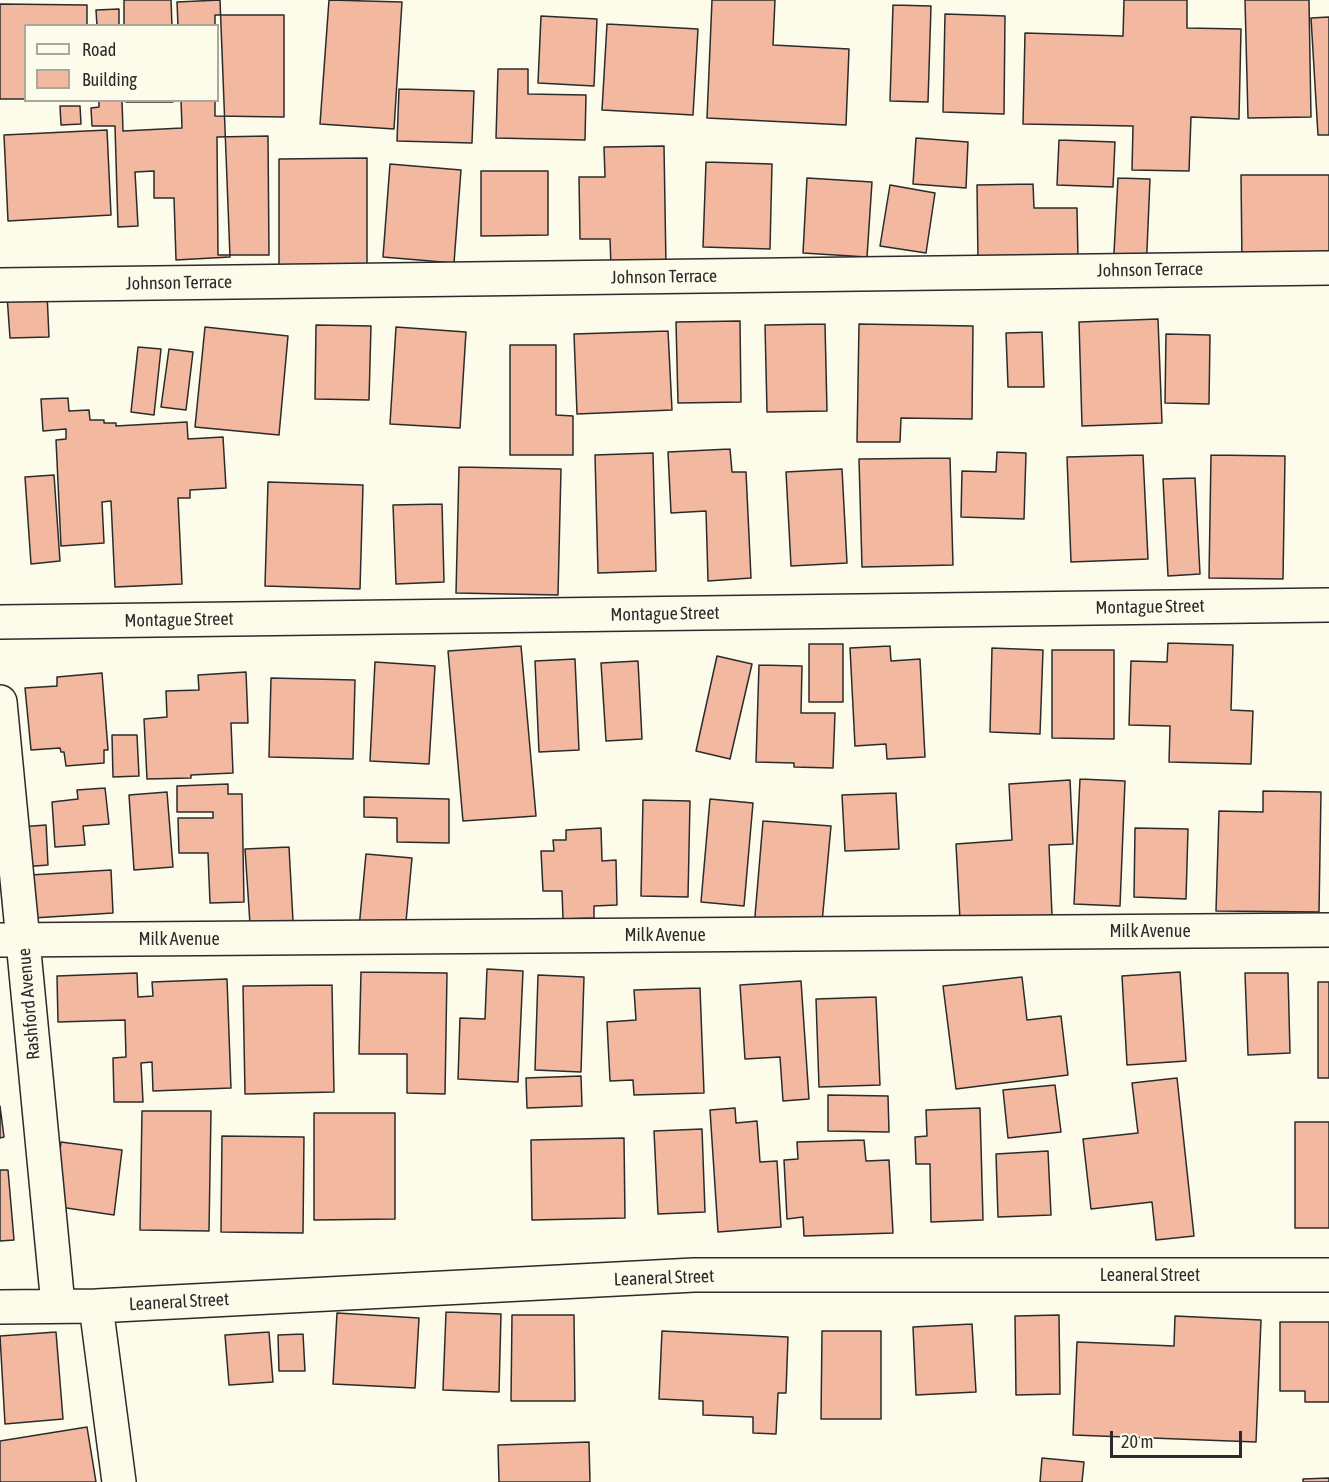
<!DOCTYPE html>
<html>
<head>
<meta charset="utf-8">
<style>
  body { margin:0 }
  #map { position:relative; width:1329px; height:1482px; overflow:hidden; background:#fdfbea; font-family:"Asap Condensed",sans-serif }
  canvas { display:block }
  .legend { position:absolute; left:24px; top:24px; width:195px; height:78px; box-sizing:border-box; background:#fdfbea; border:2px solid #a9a89e; margin:0; padding:8px 10px; list-style:none; font-size:18px; color:#2b2b2b }
  .legend li { display:flex; align-items:center; gap:12px; height:30px }
  .legend b { width:30px; border:2px solid #a9a89e }
  .scale { position:absolute; left:1110px; top:1431px; width:132px; height:27px; box-sizing:border-box; border:3px solid #2b2b2b; border-top:0; padding-left:8px; font-size:18px; line-height:21px; white-space:nowrap; color:#2b2b2b; -webkit-text-stroke:4px #fdfbea; paint-order:stroke }
</style>
</head>
<body>
<div id="map">
<canvas width="1329" height="1482"></canvas>
<ul class="legend">
<li><b style="height:8px;background:#fdfbea"></b>Road</li>
<li><b style="height:16px;background:#f2b8a0"></b>Building</li>
</ul>
<div class="scale">20 m</div>
</div>
<script>
const g = document.querySelector('canvas').getContext('2d');
g.lineJoin = 'round';
function fill(path, color) { g.fillStyle = color; g.fill(path, 'evenodd'); }
const shape = rows => new Path2D(rows.map(r => 'M' + r).join(''));
function strokePath(path, color, width, dash) { g.strokeStyle = color; g.lineWidth = width; g.lineCap = dash ? 'butt' : 'round'; g.setLineDash(dash || []); g.stroke(path); }
function label(font, color, halo, rows, align = 'center') {
  g.font = font + ' "Asap Condensed",sans-serif'; g.lineWidth = 4.5; g.setLineDash([]); g.textBaseline = 'middle'; g.strokeStyle = halo; g.fillStyle = color; for (const [text, x, y, turn = 0] of rows) {
    g.save(); g.translate(x, y); g.rotate((+turn || 0) * Math.PI / 180); g.textAlign = isNaN(turn) ? turn : align; if (halo) g.strokeText(text, 0, 0); g.fillText(text, 0, 0); g.restore();
  }
}
const building = shape([
  [124,0,171,0,172,26,124,26,124,0],
  [220,0,230,257,176,260,174,198,154,198,154,171,135,172,138,226,118,227,115,126,92,126,91,108,99,107,99,100,122,100,123,131,182,128,181,100,218,100,218,26,178,26,177,2,220,0],
  [329,0,402,2,394,129,320,124,329,0],
  [712,0,775,0,773,45,849,49,846,125,707,118,712,0],
  [1124,0,1187,0,1187,28,1241,29,1239,119,1191,117,1189,171,1132,170,1133,126,1023,124,1025,33,1123,36,1124,0],
  [1245,0,1309,0,1311,117,1248,118,1245,0],
  [0,4,87,5,87,26,26,26,26,99,0,99,0,4],
  [893,5,931,6,928,102,890,101,893,5],
  [119,9,119,26,97,26,96,10,119,9],
  [945,14,1005,16,1004,114,943,112,945,14],
  [215,15,284,15,284,117,215,116,215,100,218,100,218,26,215,26,215,15],
  [541,16,597,19,594,86,538,83,541,16],
  [1329,17,1329,135,1318,135,1311,18,1329,17],
  [607,24,698,29,693,115,602,110,607,24],
  [498,69,528,69,528,94,586,95,585,140,496,138,498,69],
  [399,89,474,91,472,143,397,141,399,89],
  [126,100,173,100,173,102,126,102,126,100],
  [60,106,80,106,81,124,61,125,60,106],
  [107,130,111,215,8,221,4,135,107,130],
  [268,136,269,255,218,255,217,137,268,136],
  [916,138,968,142,966,188,913,184,916,138],
  [1059,140,1115,142,1113,187,1057,185,1059,140],
  [664,146,666,266,611,267,610,239,580,239,579,177,605,177,604,147,664,146],
  [367,158,367,265,279,265,279,159,367,158],
  [706,162,772,164,770,249,703,247,706,162],
  [390,164,461,170,454,263,383,257,390,164],
  [481,171,548,171,548,235,481,236,481,171],
  [1241,175,1329,175,1329,264,1242,264,1241,175],
  [807,178,872,182,867,257,803,253,807,178],
  [1118,178,1150,179,1146,273,1113,271,1118,178],
  [1033,184,1034,208,1077,208,1078,259,978,262,977,185,1033,184],
  [890,185,935,193,926,253,880,246,890,185],
  [47,293,49,337,10,338,7,295,47,293],
  [1158,319,1162,423,1082,426,1079,322,1158,319],
  [740,321,741,402,678,403,676,322,740,321],
  [825,324,827,411,767,412,765,325,825,324],
  [859,324,973,326,972,419,901,418,900,442,857,442,859,324],
  [316,325,371,326,369,400,315,399,316,325],
  [205,327,288,336,279,435,195,427,205,327],
  [396,327,466,332,460,428,390,424,396,327],
  [668,331,672,410,577,414,574,334,668,331],
  [1042,332,1044,387,1008,387,1006,333,1042,332],
  [1166,334,1210,335,1209,404,1165,403,1166,334],
  [510,345,556,345,556,415,573,416,573,455,510,455,510,345],
  [138,347,161,349,154,415,131,412,138,347],
  [169,349,193,352,186,410,161,407,169,349],
  [68,398,69,411,89,410,90,420,104,420,104,423,116,423,116,426,187,422,188,439,223,437,226,488,190,490,190,498,178,498,182,584,115,587,111,501,102,502,104,543,61,546,56,440,66,439,66,429,43,431,41,399,68,398],
  [730,449,732,472,746,472,751,578,708,581,706,511,671,513,668,452,730,449],
  [997,452,1026,453,1024,519,961,517,962,471,996,472,997,452],
  [653,453,656,571,598,573,595,455,653,453],
  [1143,455,1148,559,1071,562,1067,457,1143,455],
  [1211,455,1285,456,1283,579,1209,578,1211,455],
  [950,458,953,565,862,567,859,459,950,458],
  [459,467,561,469,558,595,456,593,459,467],
  [842,469,847,563,791,566,786,472,842,469],
  [54,475,60,561,31,564,25,477,54,475],
  [1195,478,1200,574,1168,576,1163,479,1195,478],
  [268,482,363,485,360,589,265,586,268,482],
  [442,504,444,582,396,584,393,505,442,504],
  [1168,643,1233,645,1231,710,1253,711,1251,764,1169,762,1170,726,1129,725,1131,661,1167,662,1168,643],
  [809,644,843,644,843,702,809,702,809,644],
  [521,646,536,816,463,821,448,651,521,646],
  [890,646,891,661,920,659,925,757,887,759,886,744,855,746,850,648,890,646],
  [992,648,1043,650,1040,734,990,732,992,648],
  [1052,650,1114,650,1114,739,1052,738,1052,650],
  [717,656,752,664,730,759,696,751,717,656],
  [575,659,579,750,539,752,535,661,575,659],
  [638,661,642,739,606,741,601,663,638,661],
  [375,662,435,666,429,764,370,761,375,662],
  [759,665,802,666,801,713,835,713,833,768,794,767,794,763,756,762,759,665],
  [246,672,248,723,231,723,233,773,191,775,191,778,147,779,144,719,167,717,166,691,199,690,198,675,246,672],
  [102,673,108,750,104,750,104,763,66,766,64,752,61,752,60,748,31,750,25,688,57,686,57,677,102,673],
  [271,678,355,680,353,759,269,757,271,678],
  [112,735,137,735,139,776,113,777,112,735],
  [1080,779,1125,781,1120,906,1074,904,1080,779],
  [1070,780,1073,844,1049,845,1052,915,960,920,956,844,1012,840,1009,784,1070,780],
  [228,784,228,794,242,794,244,902,210,903,208,853,179,853,178,818,213,818,213,812,177,812,177,786,228,784],
  [105,788,109,824,83,826,85,845,55,847,52,802,78,799,77,790,105,788],
  [1263,791,1321,792,1319,912,1216,911,1219,811,1263,812,1263,791],
  [167,792,173,867,134,870,129,795,167,792],
  [896,793,899,849,845,851,842,795,896,793],
  [364,797,449,799,449,843,397,842,397,818,364,817,364,797],
  [710,799,753,803,744,906,701,902,710,799],
  [643,800,690,801,688,897,641,896,643,800],
  [763,821,831,826,821,933,754,928,763,821],
  [46,825,48,865,22,867,19,827,46,825],
  [601,828,602,861,616,860,617,905,594,906,594,918,563,919,562,891,543,891,541,851,554,851,553,840,566,840,566,830,601,828],
  [1135,828,1188,829,1186,899,1134,897,1135,828],
  [289,847,293,921,250,924,245,849,289,847],
  [366,854,412,858,405,932,359,928,366,854],
  [111,870,113,913,33,918,30,875,111,870],
  [487,969,523,971,518,1082,458,1079,460,1018,485,1019,487,969],
  [361,972,447,973,445,1094,407,1093,407,1054,359,1054,361,972],
  [1180,972,1186,1061,1127,1065,1122,976,1180,972],
  [137,973,138,997,153,996,152,982,227,979,231,1088,153,1091,152,1062,141,1063,143,1102,114,1102,113,1058,126,1057,125,1020,58,1022,57,976,137,973],
  [1245,973,1288,973,1290,1053,1248,1055,1245,973],
  [538,975,584,977,581,1072,535,1070,538,975],
  [1022,977,1027,1020,1061,1016,1068,1075,956,1089,943,986,1022,977],
  [801,981,809,1099,783,1101,780,1057,745,1059,740,985,801,981],
  [1318,982,1329,982,1329,1078,1318,1078,1318,982],
  [332,985,334,1092,245,1094,243,986,332,985],
  [700,988,704,1093,634,1095,633,1080,610,1081,607,1022,636,1020,634,990,700,988],
  [876,997,880,1085,819,1087,816,999,876,997],
  [581,1076,582,1106,527,1108,526,1078,581,1076],
  [1177,1078,1194,1236,1156,1240,1152,1202,1091,1209,1083,1139,1138,1133,1132,1083,1177,1078],
  [1055,1085,1061,1132,1008,1138,1003,1090,1055,1085],
  [828,1095,888,1096,889,1132,828,1131,828,1095],
  [0,1106,4,1137,0,1138,0,1106],
  [735,1108,736,1123,757,1121,760,1162,777,1161,781,1227,718,1232,710,1110,735,1108],
  [980,1108,983,1220,931,1222,930,1164,916,1164,915,1137,927,1136,926,1110,980,1108],
  [142,1111,211,1111,209,1231,140,1230,142,1111],
  [314,1113,395,1113,395,1219,314,1220,314,1113],
  [1295,1122,1329,1122,1329,1228,1295,1228,1295,1122],
  [702,1129,705,1212,658,1214,654,1131,702,1129],
  [222,1136,304,1137,303,1233,221,1232,222,1136],
  [624,1138,625,1218,532,1220,531,1140,624,1138],
  [864,1140,866,1161,889,1160,893,1233,804,1236,803,1217,787,1219,784,1160,798,1159,797,1142,864,1140],
  [61,1142,122,1150,114,1215,53,1206,61,1142],
  [1048,1151,1051,1215,998,1217,996,1154,1048,1151],
  [0,1170,8,1170,14,1240,0,1241,0,1170],
  [446,1312,501,1314,499,1392,443,1390,446,1312],
  [337,1313,419,1318,415,1388,333,1384,337,1313],
  [512,1315,574,1315,575,1401,511,1401,512,1315],
  [1059,1315,1060,1394,1016,1395,1015,1316,1059,1315],
  [1175,1316,1261,1320,1256,1442,1073,1435,1077,1342,1174,1346,1175,1316],
  [1280,1322,1329,1322,1329,1402,1305,1402,1305,1391,1280,1391,1280,1322],
  [972,1324,976,1392,916,1395,913,1327,972,1324],
  [662,1331,788,1337,786,1393,778,1393,776,1434,753,1433,753,1417,703,1415,703,1401,659,1399,662,1331],
  [822,1331,881,1331,881,1419,821,1419,822,1331],
  [56,1332,63,1419,5,1424,0,1336,56,1332],
  [269,1332,273,1382,229,1385,225,1335,269,1332],
  [303,1334,305,1371,279,1371,278,1335,303,1334],
  [87,1427,96,1482,0,1482,0,1441,87,1427],
  [589,1442,590,1482,499,1482,498,1445,589,1442],
  [1042,1458,1084,1462,1082,1482,1040,1482,1042,1458],
  [1329,1478,1329,1482,1303,1482,1303,1479,1329,1478]
]);
const minor = shape([
  [0,285,1329,268],
  [0,622,1329,605],
  [0,702,58,1305],
  [0,940,1329,930],
  [96,1306,119,1482],
  [0,1307,96,1306,694,1275,1329,1275]
]);
const streetNames = [
  ["Johnson Terrace",1150,270,-1],
  ["Johnson Terrace",664,277,-1],
  ["Johnson Terrace",179,283,-1],
  ["Montague Street",1150,607,-1],
  ["Montague Street",665,614,-1],
  ["Montague Street",179,620,-1],
  ["Milk Avenue",1150,931],
  ["Milk Avenue",665,935],
  ["Milk Avenue",179,939],
  ["Rashford Avenue",29,1004,-95],
  ["Leaneral Street",1150,1275],
  ["Leaneral Street",664,1278,-2],
  ["Leaneral Street",179,1302,-3]
];
fill(building, '#f2b8a0');
strokePath(building, '#2b2b2b', 1.5);
strokePath(minor, '#2b2b2b', 36);
strokePath(minor, '#fdfbea', 33);
label('18px', '#2b2b2b', '#fdfbea', streetNames);
</script>
</body>
</html>
